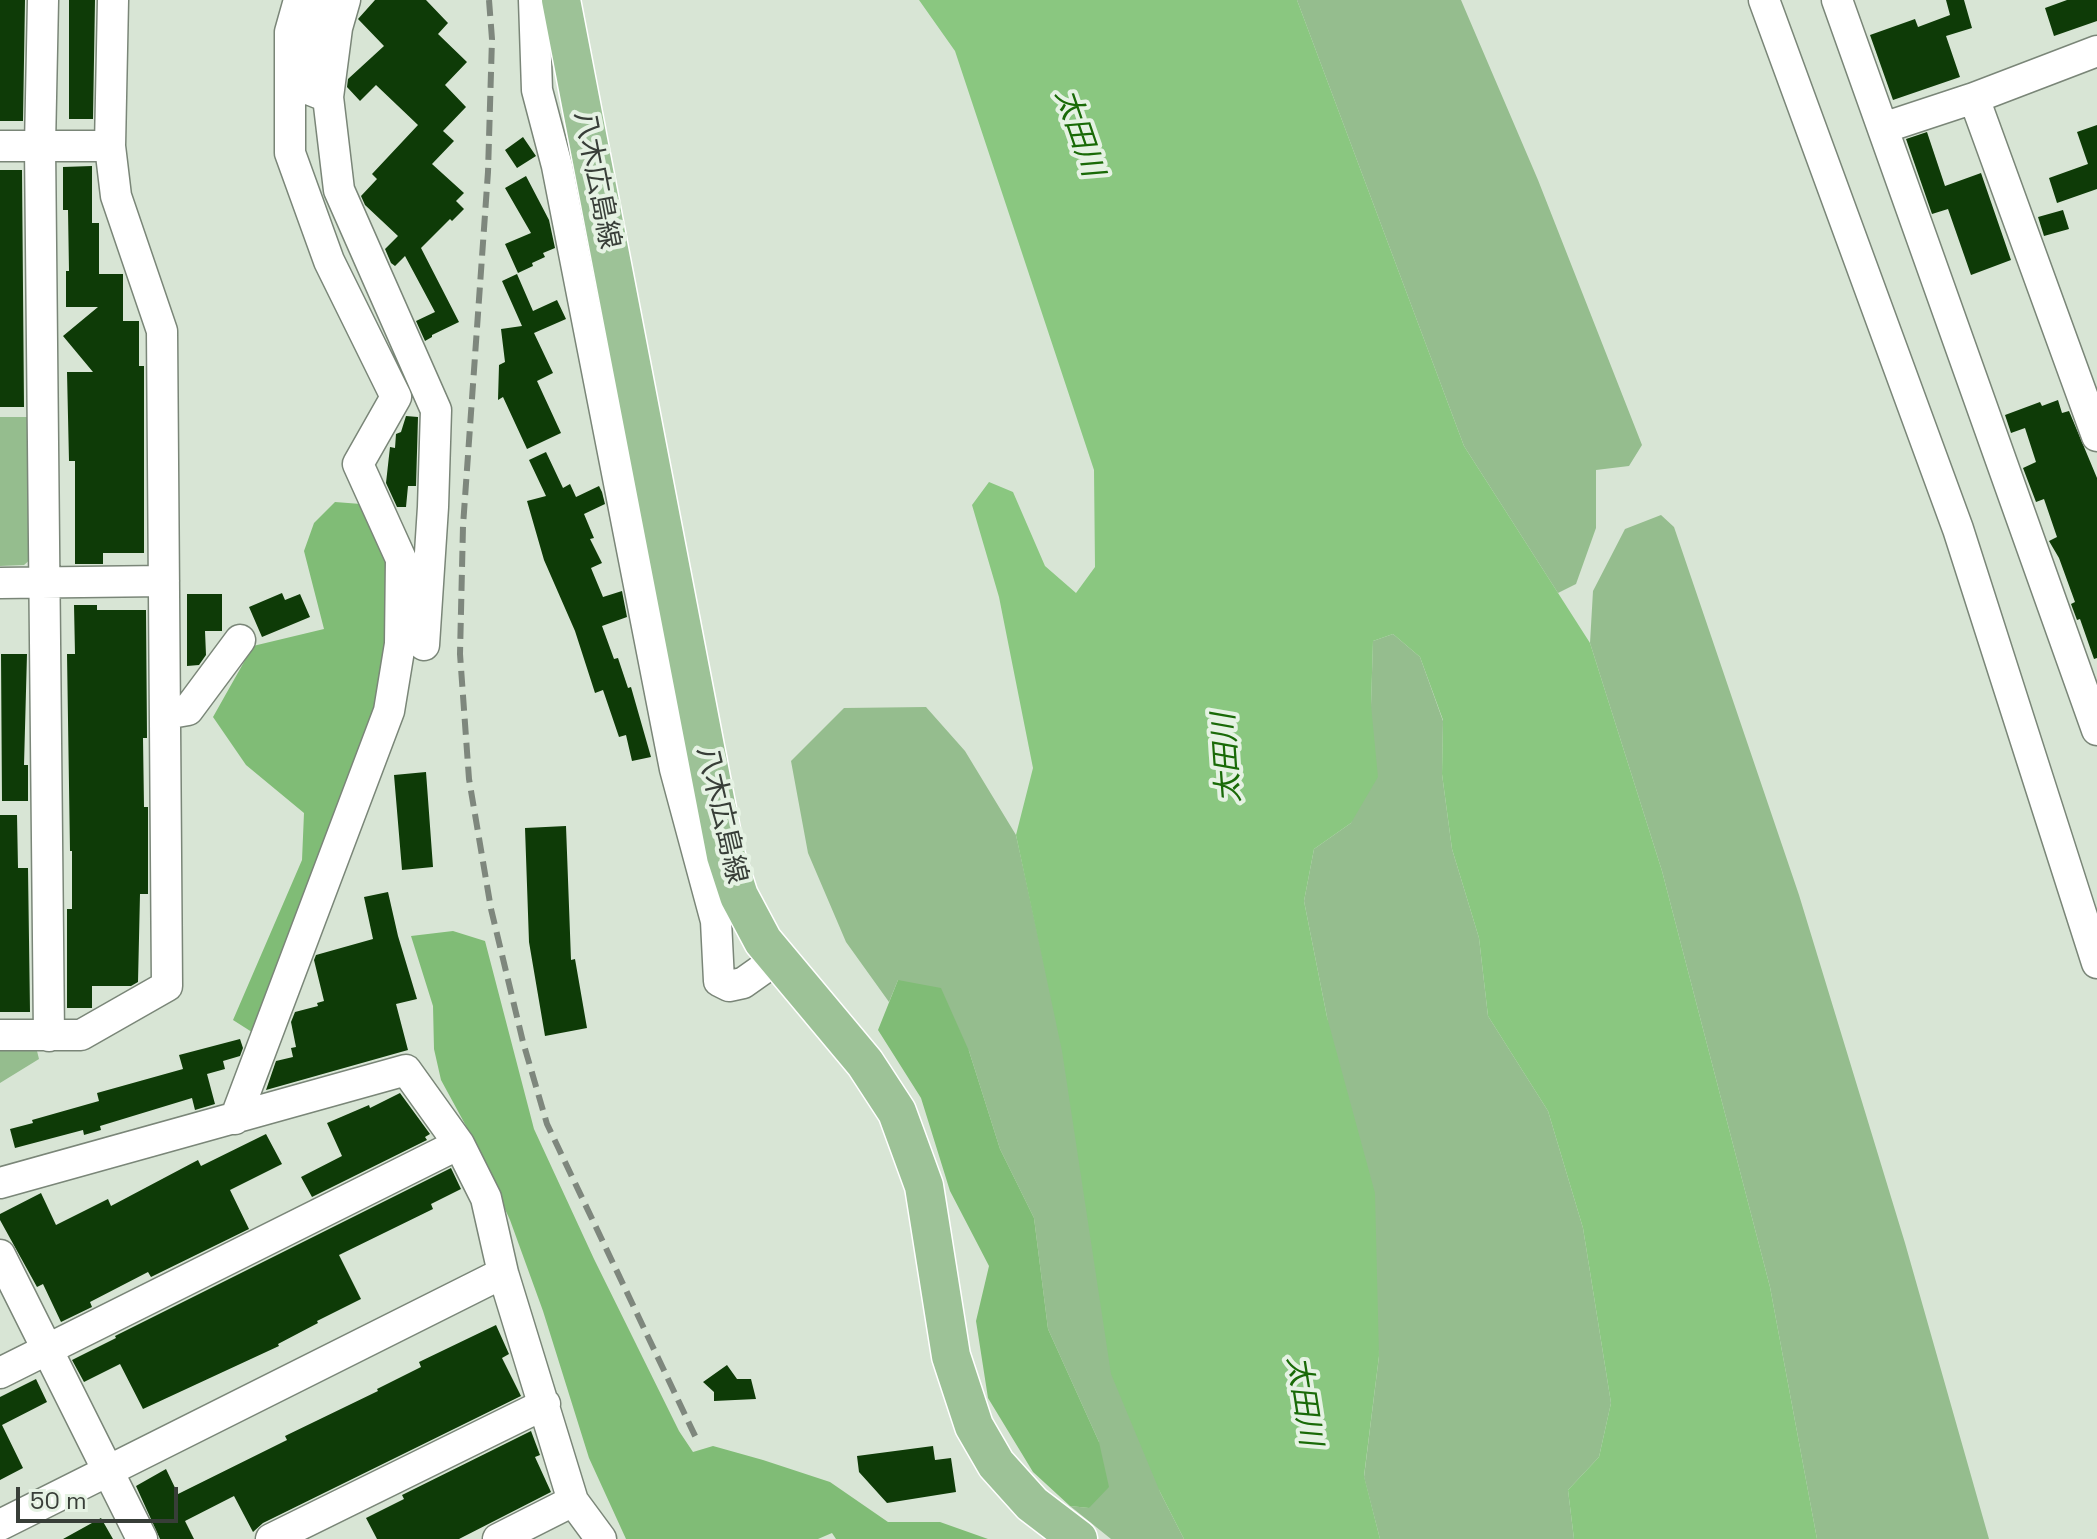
<!DOCTYPE html>
<html>
<head>
<meta charset="utf-8">
<style>
  body { margin:0 }
  #map { position:relative; width:2097px; height:1539px; overflow:hidden; background:#d8e5d5; font-family:"Space Grotesk",sans-serif }
  canvas { display:block }
  .scale { position:absolute; left:16px; top:1487px; width:162px; height:36px; box-sizing:border-box; border:4px solid #383e38; border-top:0; padding-left:10px; font-size:24px; line-height:28px; white-space:nowrap; color:#383e38; -webkit-text-stroke:6px #e5f2e3; paint-order:stroke }
</style>
</head>
<body>
<div id="map">
<canvas width="2097" height="1539"></canvas>
<div class="scale">50 m</div>
</div>
<script>
const g = document.querySelector('canvas').getContext('2d');
g.lineJoin = 'round';
function fill(path, color) { g.fillStyle = color; g.fill(path, 'evenodd'); }
const shape = rows => new Path2D(rows.map(r => 'M' + r).join(''));
function strokePath(path, color, width, dash) { g.strokeStyle = color; g.lineWidth = width; g.lineCap = dash ? 'butt' : 'round'; g.setLineDash(dash || []); g.stroke(path); }
function label(font, color, halo, rows, align = 'center') {
  g.font = font + ' "Space Grotesk","Noto Sans JP",sans-serif'; g.lineWidth = 8; g.setLineDash([]); g.textBaseline = 'middle'; g.strokeStyle = halo; g.fillStyle = color; for (const [text, x, y, turn = 0] of rows) {
    g.save(); g.translate(x, y); g.rotate((+turn || 0) * Math.PI / 180); g.textAlign = isNaN(turn) ? turn : align; if (halo) g.strokeText(text, 0, 0); g.fillText(text, 0, 0); g.restore();
  }
}
const green = shape([
  [1297,0,1461,0,1538,180,1642,445,1629,466,1596,470,1596,528,1576,584,1558,593,1464,446],
  [0,417,33,417,32,558,24,565,0,566],
  [1661,515,1674,527,1799,895,1905,1243,1989,1539,1817,1539,1770,1287,1662,871,1590,643,1593,591,1625,529],
  [1393,634,1420,657,1443,721,1442,774,1452,849,1479,938,1488,1016,1548,1111,1583,1228,1611,1403,1599,1457,1568,1490,1574,1539,1380,1539,1364,1477,1379,1356,1327,1017,1304,901,1314,849,1351,823,1371,705,1373,641],
  [926,707,965,751,1016,835,1160,1492,1184,1539,1111,1539,1070,1506,1089,1508,1099,1442,1048,1329,1034,1218,1000,1149,969,1051,898,980,889,1002,846,942,808,853,791,761,844,708],
  [36,1047,39,1059,0,1083,0,1048]
]);
const forest = shape([
  [335,502,361,504,389,564,387,648,372,715,255,1034,233,1020,302,860,304,813,246,765,213,717,253,646,324,629,304,551,314,523],
  [453,931,485,941,534,1129,594,1259,679,1431,693,1452,713,1446,763,1460,830,1482,888,1522,940,1522,988,1539,836,1539,832,1533,818,1539,626,1539,589,1458,543,1311,510,1220,472,1137,441,1080,434,1049,433,1006,411,936],
  [898,980,941,988,969,1051,1000,1149,1034,1218,1048,1329,1099,1442,1109,1487,1089,1508,1070,1506,1033,1472,988,1398,976,1321,989,1266,950,1191,921,1098,878,1030]
]);
const water = shape([
  [919,0,1297,0,1464,446,1590,643,1662,871,1770,1287,1817,1539,1574,1539,1568,1490,1599,1457,1611,1403,1583,1228,1548,1111,1488,1016,1479,938,1452,849,1442,774,1443,720,1420,657,1393,634,1373,641,1371,705,1378,777,1351,823,1314,849,1304,901,1327,1017,1375,1193,1379,1356,1364,1476,1380,1539,1184,1539,1160,1492,1111,1374,1062,1051,1016,835,1033,768,999,597,972,505,989,482,1013,492,1045,566,1076,593,1095,567,1094,470,955,51]
]);
const building = shape([
  [0,0,25,0,23,121,0,121],
  [69,0,95,0,93,119,69,119],
  [375,0,426,0,448,23,438,34,467,62,445,85,466,107,443,131,454,141,432,164,464,193,456,201,464,209,452,221,450,219,421,248,459,322,432,335,432,337,425,341,416,321,435,312,405,256,395,266,391,263,385,249,398,236,365,205,361,196,377,179,372,174,418,125,376,85,360,101,347,87,348,79,384,46,358,19],
  [1946,0,1964,0,1972,28,1946,36,1960,77,1893,100,1870,35,1915,19,1918,27,1950,15],
  [2067,0,2097,0,2097,21,2054,36,2045,8],
  [2097,125,2097,189,2057,203,2049,178,2088,164,2077,132],
  [1927,132,1945,186,1981,173,2011,260,1971,275,1948,209,1932,214,1906,139],
  [523,137,536,156,517,168,505,150],
  [92,166,92,223,99,223,99,274,123,274,123,321,139,321,139,366,144,366,144,553,103,553,103,564,75,564,75,461,69,461,67,372,93,372,63,336,98,307,66,307,66,271,69,271,68,210,63,210,63,167],
  [0,170,22,170,24,407,0,407],
  [526,176,549,220,555,248,543,253,545,257,532,263,533,266,518,273,505,244,531,233,505,188],
  [2063,210,2069,229,2044,236,2038,217],
  [517,274,533,311,557,300,566,319,534,333,553,373,537,381,561,433,527,449,503,397,498,400,499,365,505,362,501,329,522,326,502,281],
  [2058,400,2062,413,2069,411,2097,478,2097,658,2094,659,2080,619,2077,620,2071,604,2075,602,2059,558,2049,541,2057,537,2044,499,2036,502,2023,468,2036,462,2025,428,2011,433,2005,415,2040,402,2042,406],
  [406,416,418,417,416,486,408,486,406,507,397,507,386,483,390,447,395,448,396,434,401,432],
  [546,452,563,488,570,484,576,497,599,486,602,492,605,504,584,514,594,538,590,539,602,563,591,568,603,597,622,591,627,617,602,626,614,659,618,658,628,688,631,687,651,757,632,761,626,735,619,737,603,690,595,693,575,631,544,560,527,501,546,496,529,460],
  [282,593,285,600,300,594,310,617,262,637,249,607],
  [187,594,222,594,222,631,205,631,206,655,199,665,187,666],
  [74,605,97,605,97,610,146,610,147,738,143,738,144,807,148,807,148,894,140,894,138,982,131,986,92,986,92,1008,67,1008,67,909,72,909,72,851,70,851,67,654,75,654],
  [1,654,27,654,24,765,28,765,28,801,2,801],
  [426,772,433,867,402,870,394,775],
  [0,815,17,815,18,868,28,868,30,1012,0,1012],
  [566,826,571,960,575,959,587,1028,545,1036,529,942,525,828],
  [388,892,398,936,417,999,396,1004,408,1050,266,1090,276,1061,293,1057,291,1048,296,1047,291,1022,295,1012,318,1006,317,1003,324,1001,314,960,316,955,373,939,364,897],
  [240,1039,243,1048,240,1056,223,1061,225,1069,207,1074,215,1104,195,1110,192,1098,100,1126,101,1130,84,1135,83,1130,15,1148,10,1129,33,1123,32,1120,99,1101,97,1093,183,1069,179,1055],
  [400,1093,430,1134,425,1137,427,1140,312,1197,301,1177,342,1156,327,1123,369,1105,370,1108],
  [266,1134,282,1164,230,1190,249,1229,151,1277,148,1272,90,1302,92,1307,61,1322,43,1284,37,1287,0,1220,0,1214,41,1193,56,1225,108,1199,111,1206,198,1160,201,1166],
  [451,1168,461,1189,431,1204,433,1209,339,1255,361,1299,317,1321,318,1323,278,1344,279,1346,143,1409,120,1364,84,1382,72,1360,116,1338,115,1336],
  [496,1325,509,1354,502,1358,521,1396,263,1523,253,1532,234,1496,185,1521,194,1539,160,1539,136,1486,166,1469,178,1494,287,1440,285,1436,378,1391,377,1389,421,1367,419,1362],
  [727,1365,737,1379,751,1379,756,1399,714,1401,714,1392,703,1382],
  [36,1379,47,1402,2,1425,23,1468,0,1480,0,1397],
  [531,1431,540,1455,535,1457,551,1492,459,1539,377,1539,366,1518,404,1499,402,1495],
  [933,1446,935,1460,951,1458,956,1492,887,1503,859,1472,857,1456],
  [101,1518,113,1539,63,1539]
]);
const minor = shape([
  [43,0,40,146,49,1036],
  [320,0,308,89,328,97,339,190,436,410,433,507,424,645],
  [534,0,537,90,557,166,675,769,716,921,719,981,729,986,743,983,777,959],
  [1764,0,1958,529,2097,963],
  [1837,0,2097,730],
  [328,97,337,28,345,0],
  [1974,98,2097,436],
  [1883,128,1974,98,2097,51],
  [0,146,110,146],
  [0,583,164,581],
  [165,714,188,710,240,640],
  [0,1035,81,1035,167,986,162,331,116,196,110,146,113,0],
  [235,1119,389,711,400,644,401,559,358,464,396,397,329,261,290,153,290,32,299,0],
  [0,1183,406,1070,459,1144,486,1198,503,1273,573,1501,601,1539],
  [0,1255,142,1539],
  [0,1373,459,1144],
  [0,1525,503,1273],
  [271,1539,545,1404],
  [498,1539,573,1501]
]);
const major = shape([
  [561,0,726,856,739,896,763,941,865,1063,897,1112,924,1186,951,1356,974,1426,996,1464,1032,1504,1078,1539]
]);
const rail = shape([
  [489,0,492,39,488,172,463,526,460,654,469,779,491,909,523,1042,547,1124,697,1440]
]);
const streetNames = [
  ["八木広島線",596,180,79],
  ["八木広島線",721,815,77]
];
const waterNames = [
  ["太田川",1078,133,71],
  ["太田川",1228,758,-94],
  ["太田川",1303,1401,81]
];
fill(green, '#95bd8e');
fill(forest, '#80bc76');
fill(water, '#8ac780');
fill(building, '#0e3b07');
strokePath(minor, '#7a8678', 33);
strokePath(major, '#fff', 41);
strokePath(minor, '#fff', 30);
strokePath(major, '#9dc297', 38);
strokePath(rail, '#7e877d', 6, [16, 8]);
label('28px', '#383e38', '#e5f2e3', streetNames);
label('italic 30px', '#196a07', '#e5f2e3', waterNames);
</script>
</body>
</html>
